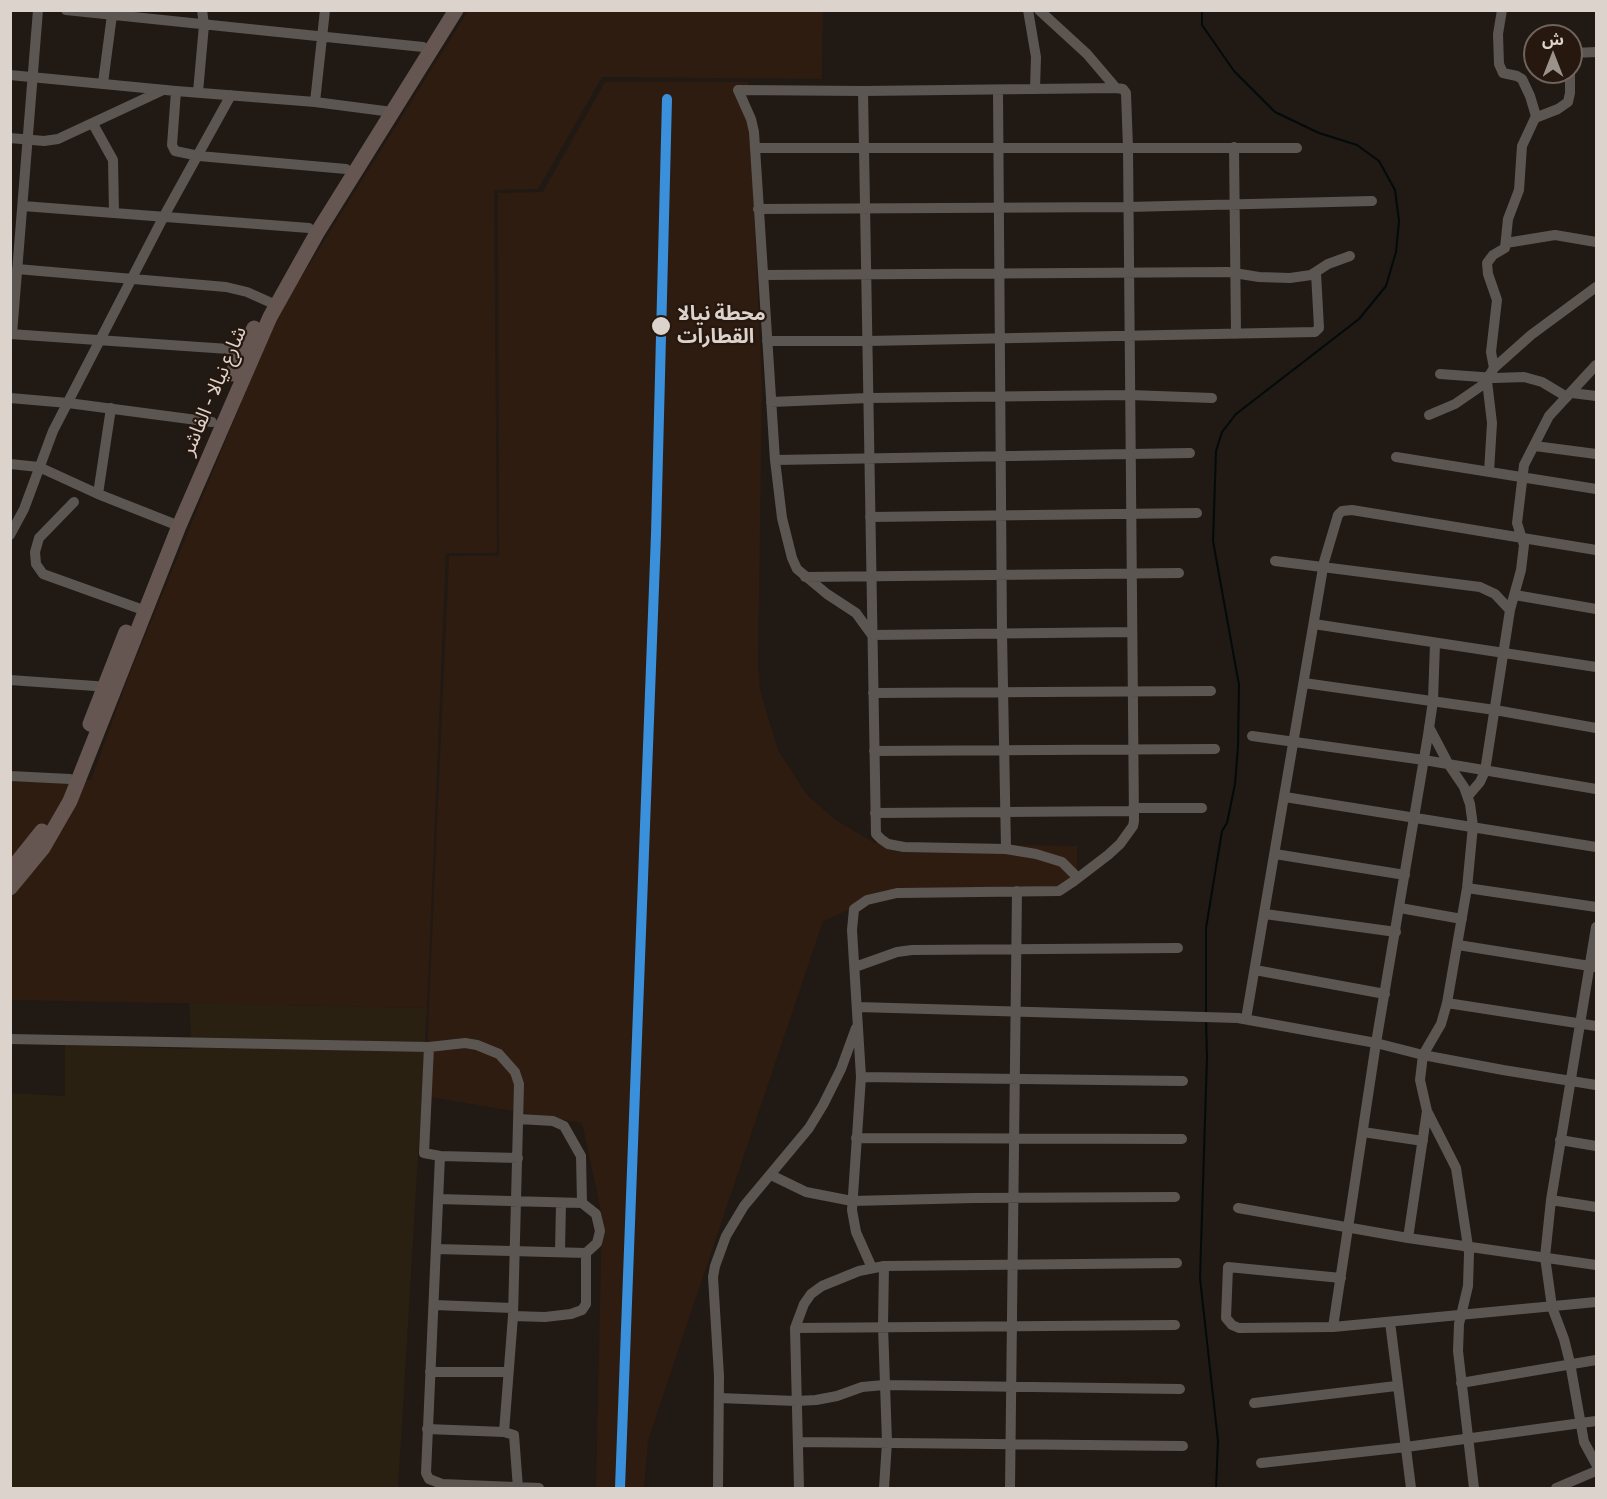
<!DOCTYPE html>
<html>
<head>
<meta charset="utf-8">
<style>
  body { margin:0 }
  #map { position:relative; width:1607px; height:1499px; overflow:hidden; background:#211914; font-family:Literata,"Noto Sans Arabic",serif }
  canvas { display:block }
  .frame { position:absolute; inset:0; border:12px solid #ddd3cd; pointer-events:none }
  .north { position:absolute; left:1523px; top:24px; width:60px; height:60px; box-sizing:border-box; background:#26180f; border:2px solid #6f635b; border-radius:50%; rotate:0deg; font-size:16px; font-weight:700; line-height:24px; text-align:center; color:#ddd3cd }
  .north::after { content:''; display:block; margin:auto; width:21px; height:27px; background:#9b928c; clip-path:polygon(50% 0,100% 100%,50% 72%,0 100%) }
</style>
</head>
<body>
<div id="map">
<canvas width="1607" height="1499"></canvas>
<div class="frame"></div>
<div class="north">ش</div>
</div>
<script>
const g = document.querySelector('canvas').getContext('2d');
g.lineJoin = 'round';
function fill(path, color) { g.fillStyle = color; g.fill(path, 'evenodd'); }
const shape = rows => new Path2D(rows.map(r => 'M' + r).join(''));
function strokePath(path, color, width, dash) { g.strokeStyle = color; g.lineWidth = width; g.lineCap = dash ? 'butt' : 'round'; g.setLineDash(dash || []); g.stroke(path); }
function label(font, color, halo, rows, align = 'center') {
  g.font = font + ' Literata,"Noto Sans Arabic",serif'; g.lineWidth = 4.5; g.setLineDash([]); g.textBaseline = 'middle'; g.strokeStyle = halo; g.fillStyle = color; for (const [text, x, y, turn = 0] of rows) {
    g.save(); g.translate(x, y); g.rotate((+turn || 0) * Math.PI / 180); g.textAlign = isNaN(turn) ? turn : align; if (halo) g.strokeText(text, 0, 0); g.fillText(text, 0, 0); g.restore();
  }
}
const commercial = shape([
  [189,1003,427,1008,398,1488,11,1488,10,1093,65,1096,65,1045,192,1049]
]);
const built = shape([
  [468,11,823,11,822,79,602,77,538,189,494,190,497,553,446,553,427,1008,11,1000,11,777,91,780,129,675,277,316],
  [605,82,748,82,762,384,758,666,760,690,778,750,807,795,837,821,875,843,1077,846,1077,886,900,888,823,921,648,1440,644,1488,596,1488,602,1216,582,1123,425,1096,449,556,499,555,498,193,543,192]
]);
const stream = shape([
  [1202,10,1202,25,1234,71,1275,112,1319,133,1357,145,1379,161,1395,190,1399,221,1396,252,1386,286,1359,319,1236,414,1222,432,1216,451,1213,541,1239,685,1238,747,1235,784,1227,823,1222,831,1206,928,1206,1014],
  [1206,1019,1207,1057,1200,1278,1218,1441,1216,1488]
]);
const minor = shape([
  [66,10,423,47],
  [1028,10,1036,57,1035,89],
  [1039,10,1087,54,1116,88],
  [1571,58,1574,53,1596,52],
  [10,75,176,91,315,102,392,112],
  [103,83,112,15],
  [998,90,1002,633,1006,849],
  [176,91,172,145,175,151,199,156,346,169],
  [863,91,876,834,881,839,888,844,904,847,1006,849,1036,854,1062,862,1078,878],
  [198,92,204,25,202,10],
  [315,102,325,10],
  [1535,118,1558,109,1568,102,1570,93,1570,72],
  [93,124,113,160,114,213],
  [10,138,44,141,58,139,161,91],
  [1234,147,1236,334],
  [756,148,1297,148],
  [23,206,309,228],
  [758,209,1128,207,1372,201],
  [1506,243,1555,235,1596,242],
  [17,269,226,287,247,292,276,305],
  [764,275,1228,272,1259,277,1290,278,1311,275,1328,264,1350,256],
  [10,334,243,350],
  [12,334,38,10],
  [767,341,867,341,1315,332,1319,328,1316,273],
  [1494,368,1491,352,1497,300,1488,274,1487,263,1493,255,1505,248,1508,219,1519,190,1522,146,1536,116,1530,96,1522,79,1517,76,1503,73,1499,64,1498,34,1502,10],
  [1440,374,1495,378,1524,377,1542,382,1567,397],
  [1487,381,1492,423,1489,472],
  [1572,393,1596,396],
  [10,398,68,403,212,422],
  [771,402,868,398,1130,395,1212,398],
  [1429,415,1455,404,1484,384,1494,368,1531,335,1596,287],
  [1535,446,1596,454],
  [1396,457,1596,489],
  [775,460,1190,453],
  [10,464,39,467,98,494,179,526],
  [98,494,111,408],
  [74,502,39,538,35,552,36,564,43,574,146,611],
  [870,517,1197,513],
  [10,535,24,509,53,431,164,216,231,95],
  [1275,561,1480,587,1495,594,1510,610],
  [805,577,1179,573],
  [1515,595,1596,609],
  [1314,624,1596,667],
  [10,680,109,687],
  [1304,683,1495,710,1596,728],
  [873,693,1211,691],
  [1429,727,1449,765,1464,787,1470,804,1473,826,1467,888,1447,1003,1441,1024,1423,1055,1420,1080,1427,1111,1456,1168,1469,1253,1468,1286,1459,1324,1458,1351,1474,1488],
  [1252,736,1424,760,1596,789],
  [874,751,1215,749],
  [10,776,70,779],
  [1468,796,1480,782,1485,771,1510,610,1521,570,1524,545,1517,523,1524,465,1549,416,1596,365],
  [1285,797,1596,847],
  [1133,808,1202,808],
  [875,813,1134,811],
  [1275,854,1405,875],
  [1467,888,1596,907],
  [1400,908,1462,919],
  [1265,914,1396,932],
  [1596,927,1551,1200,1545,1257,1552,1307,1564,1339,1570,1363,1584,1442,1596,1464],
  [1458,945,1596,967],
  [855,967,897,952,912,950,1178,948],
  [1255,970,1385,994],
  [1447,1003,1596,1026],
  [858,1007,1238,1018,1376,1043,1423,1055,1503,1070,1596,1085],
  [1246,1019,1324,562,1338,515,1342,511,1352,510,1596,550],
  [10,1039,429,1047,465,1043,477,1045,499,1054,515,1072,519,1084,513,1316,504,1432],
  [429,1047,424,1153,440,1156,518,1158],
  [861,1077,1183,1081],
  [519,1119,553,1121,564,1126,581,1156,582,1203],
  [1363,1132,1423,1141],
  [856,1138,1182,1139],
  [1560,1140,1596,1146],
  [440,1156,426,1473,429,1479,442,1484,539,1488],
  [771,1175,806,1192,852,1201,974,1198,1175,1197],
  [438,1199,582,1203,596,1214,600,1231,597,1243,586,1253,586,1304,582,1310,571,1314,545,1317,513,1316],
  [1551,1200,1596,1207],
  [1238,1208,1408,1238,1596,1265],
  [1408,1238,1427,1111],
  [436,1249,586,1253],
  [560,1252,561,1203],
  [872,1268,856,1232,852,1210,861,1077,852,930,854,909,867,900,897,893,1059,891,1074,881,1108,855,1120,844,1133,826,1134,821,1128,148,1126,93,1123,89,1116,88,863,91,738,90,751,119,754,132,775,460,782,518,792,558,797,569,827,594,856,613,872,635,1132,632],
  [1341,1278,1228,1267,1226,1318,1232,1325,1239,1328,1333,1327,1596,1302],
  [434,1305,513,1308],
  [1390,1322,1411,1488],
  [1333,1327,1376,1043,1428,735,1433,701,1435,643],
  [795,1328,1175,1325],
  [430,1372,508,1372],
  [1461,1383,1596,1360],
  [719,1398,796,1401,816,1400,837,1396,862,1387,884,1385,1180,1389],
  [1254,1403,1396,1386],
  [427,1429,504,1432,514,1435,518,1488],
  [798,1442,1183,1446],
  [1261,1463,1406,1447,1596,1421],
  [718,1488,719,1376,713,1277,715,1266,726,1236,744,1206,809,1128,823,1105,841,1069,856,1028],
  [799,1488,795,1328,804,1304,811,1294,822,1286,859,1271,884,1266,1177,1263],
  [884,1488,887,1442,883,1326,884,1266],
  [1010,1488,1017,891],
  [1556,1488,1596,1471]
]);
const highway = shape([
  [232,374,254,328],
  [90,724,126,632],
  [10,871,42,831],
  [10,888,43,848,70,801,179,526,270,317,317,233,456,10]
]);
const rail1 = shape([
  [620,1488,656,534,667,99]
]);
const markers = [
  [661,326,10,"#ddd3cd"]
];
const stopNames = [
  ["محطة نيالا",677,314],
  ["القطارات",677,337]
];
const streetNames = [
  ["شارع نيالا - الفاشر",214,391,-67]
];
fill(commercial, '#2a2012');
fill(built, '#2e1c11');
strokePath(stream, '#030a0b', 2);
strokePath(minor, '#5c5652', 10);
strokePath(highway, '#655652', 15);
strokePath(rail1, '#3a90db', 10);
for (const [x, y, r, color] of markers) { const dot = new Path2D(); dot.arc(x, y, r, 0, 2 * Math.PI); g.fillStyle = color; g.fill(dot); strokePath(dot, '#26180f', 2); }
label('bold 20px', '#ddd3cd', '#26180f', stopNames, 'left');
label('20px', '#ddd3cd', '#26180f', streetNames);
</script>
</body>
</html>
